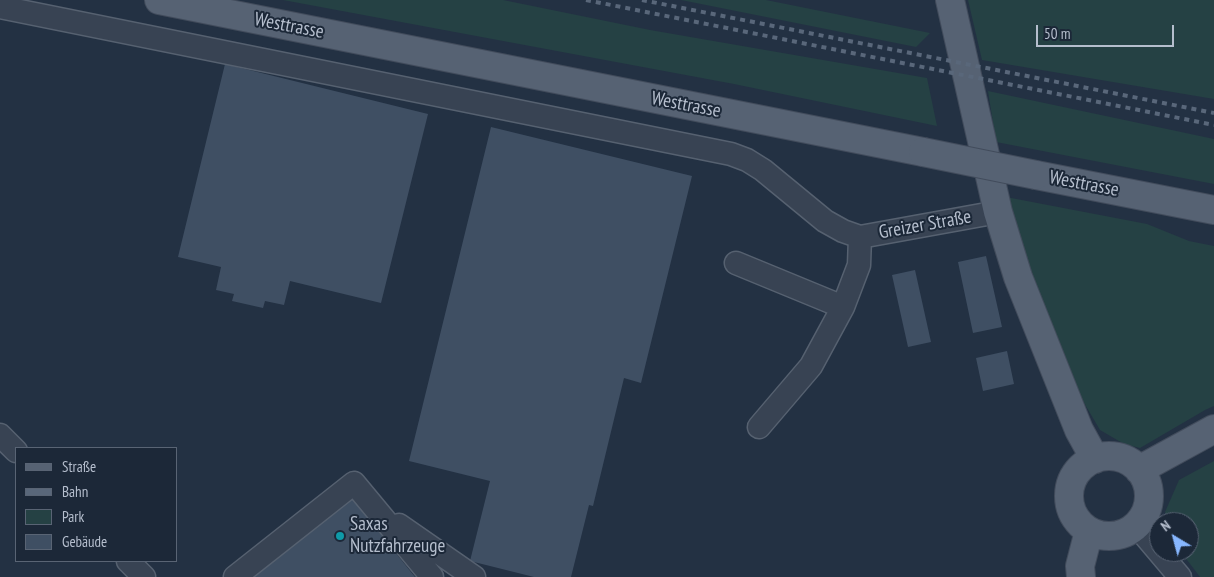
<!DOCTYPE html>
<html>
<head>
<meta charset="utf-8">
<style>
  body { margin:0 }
  #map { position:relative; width:1214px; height:577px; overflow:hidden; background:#233143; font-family:"PT Sans Narrow",sans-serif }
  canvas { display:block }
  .legend { position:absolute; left:15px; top:447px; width:162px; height:115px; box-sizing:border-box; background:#1c2838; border:1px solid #596474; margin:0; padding:6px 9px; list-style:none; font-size:15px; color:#b5becd }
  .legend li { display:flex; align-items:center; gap:10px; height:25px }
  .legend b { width:25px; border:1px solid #596474 }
  .north { position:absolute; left:1149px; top:512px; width:50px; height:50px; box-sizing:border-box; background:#1c2838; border:1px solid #596474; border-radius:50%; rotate:323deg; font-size:14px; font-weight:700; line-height:20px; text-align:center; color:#b5becd }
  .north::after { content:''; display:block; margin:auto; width:18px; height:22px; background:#87b7ff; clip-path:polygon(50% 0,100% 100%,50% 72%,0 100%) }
  .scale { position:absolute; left:1036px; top:25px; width:138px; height:22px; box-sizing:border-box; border:2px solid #b5becd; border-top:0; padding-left:6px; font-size:15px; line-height:18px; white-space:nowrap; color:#b5becd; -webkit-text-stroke:4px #1c2838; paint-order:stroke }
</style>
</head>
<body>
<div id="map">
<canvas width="1214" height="577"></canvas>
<ul class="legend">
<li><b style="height:6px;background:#566273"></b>Straße</li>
<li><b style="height:6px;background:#59677a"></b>Bahn</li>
<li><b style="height:14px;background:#254144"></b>Park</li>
<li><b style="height:14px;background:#3f4f63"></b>Gebäude</li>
</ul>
<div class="north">N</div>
<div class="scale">50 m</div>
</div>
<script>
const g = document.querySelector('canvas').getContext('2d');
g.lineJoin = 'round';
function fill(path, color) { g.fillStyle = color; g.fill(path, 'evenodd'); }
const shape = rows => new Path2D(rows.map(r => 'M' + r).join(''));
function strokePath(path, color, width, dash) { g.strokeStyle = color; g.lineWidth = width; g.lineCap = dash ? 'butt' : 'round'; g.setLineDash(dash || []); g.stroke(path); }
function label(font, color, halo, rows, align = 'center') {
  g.font = font + ' "PT Sans Narrow",sans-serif'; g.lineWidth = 4; g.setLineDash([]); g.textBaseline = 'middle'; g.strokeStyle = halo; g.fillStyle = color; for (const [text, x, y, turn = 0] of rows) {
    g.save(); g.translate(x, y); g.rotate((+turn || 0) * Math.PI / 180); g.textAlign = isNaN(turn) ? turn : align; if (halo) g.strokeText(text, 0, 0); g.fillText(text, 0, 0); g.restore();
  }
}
const green = shape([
  [283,0,503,0,650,30,927,78,937,126,734,84],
  [681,0,766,0,930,33,916,47],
  [968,0,1214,0,1214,99,982,60],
  [988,91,1214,139,1214,184,996,142],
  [1006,197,1147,224,1189,241,1214,246,1214,406,1205,410,1140,448,1124,444,1100,430,1073,384,1035,294],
  [1214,461,1214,577,1200,577,1181,552,1189,552,1189,522,1167,522,1165,512,1179,480]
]);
const building = shape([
  [225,64,428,114,381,303,290,281,284,305,265,301,263,308,232,301,234,294,216,290,221,267,178,257],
  [491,127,692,176,641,383,624,378,593,506,589,505,571,577,534,577,470,561,490,481,409,461],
  [986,256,1002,327,973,333,958,262],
  [915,270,931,342,908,347,892,275],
  [1007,351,1014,384,983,391,976,358],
  [349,495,415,577,247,577]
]);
const minor = shape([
  [0,7,731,154,747,160,763,170,825,221,843,231,860,237,998,212],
  [736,263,843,307,859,265,860,237],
  [759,427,811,366,843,307],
  [0,435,16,451],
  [399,525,474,577],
  [1136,525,1180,577],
  [128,561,144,577],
  [235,577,354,483,432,577]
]);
const major = shape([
  [159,0,923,152],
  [950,0,998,212,1018,277,1079,430,1095,459],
  [1036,175,1214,210],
  '1069 496a40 40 0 1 1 80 0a40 40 0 1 1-80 0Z',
  [1139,470,1214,429],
  [1081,577,1080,566,1089,531]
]);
const rail = shape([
  [586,0,1214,125],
  [642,0,1214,113]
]);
const majorBridge = shape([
  [923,152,1036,175]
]);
const markers = [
  [340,536,5,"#0f9aa8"]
];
const streetNames = [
  ["Westtrasse",289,26,11],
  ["Westtrasse",686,105,11],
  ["Westtrasse",1084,184,11],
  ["Greizer Straße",925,225,-10]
];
const poiNames = [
  ["Saxas",350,525],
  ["Nutzfahrzeuge",350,547]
];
fill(green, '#254144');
fill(building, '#3f4f63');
strokePath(minor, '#566170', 25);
strokePath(major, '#424c5c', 30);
strokePath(minor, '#384353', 22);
strokePath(major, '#566273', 28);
strokePath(rail, '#59677a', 4, [5, 5]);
strokePath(majorBridge, '#424c5c', 30, []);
strokePath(majorBridge, '#566273', 28);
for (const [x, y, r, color] of markers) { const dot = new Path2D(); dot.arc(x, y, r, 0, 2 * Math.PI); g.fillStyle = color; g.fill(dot); strokePath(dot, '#1c2838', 2); }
label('19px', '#b5becd', '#1c2838', streetNames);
label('19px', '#b5becd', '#1c2838', poiNames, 'left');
</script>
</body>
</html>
